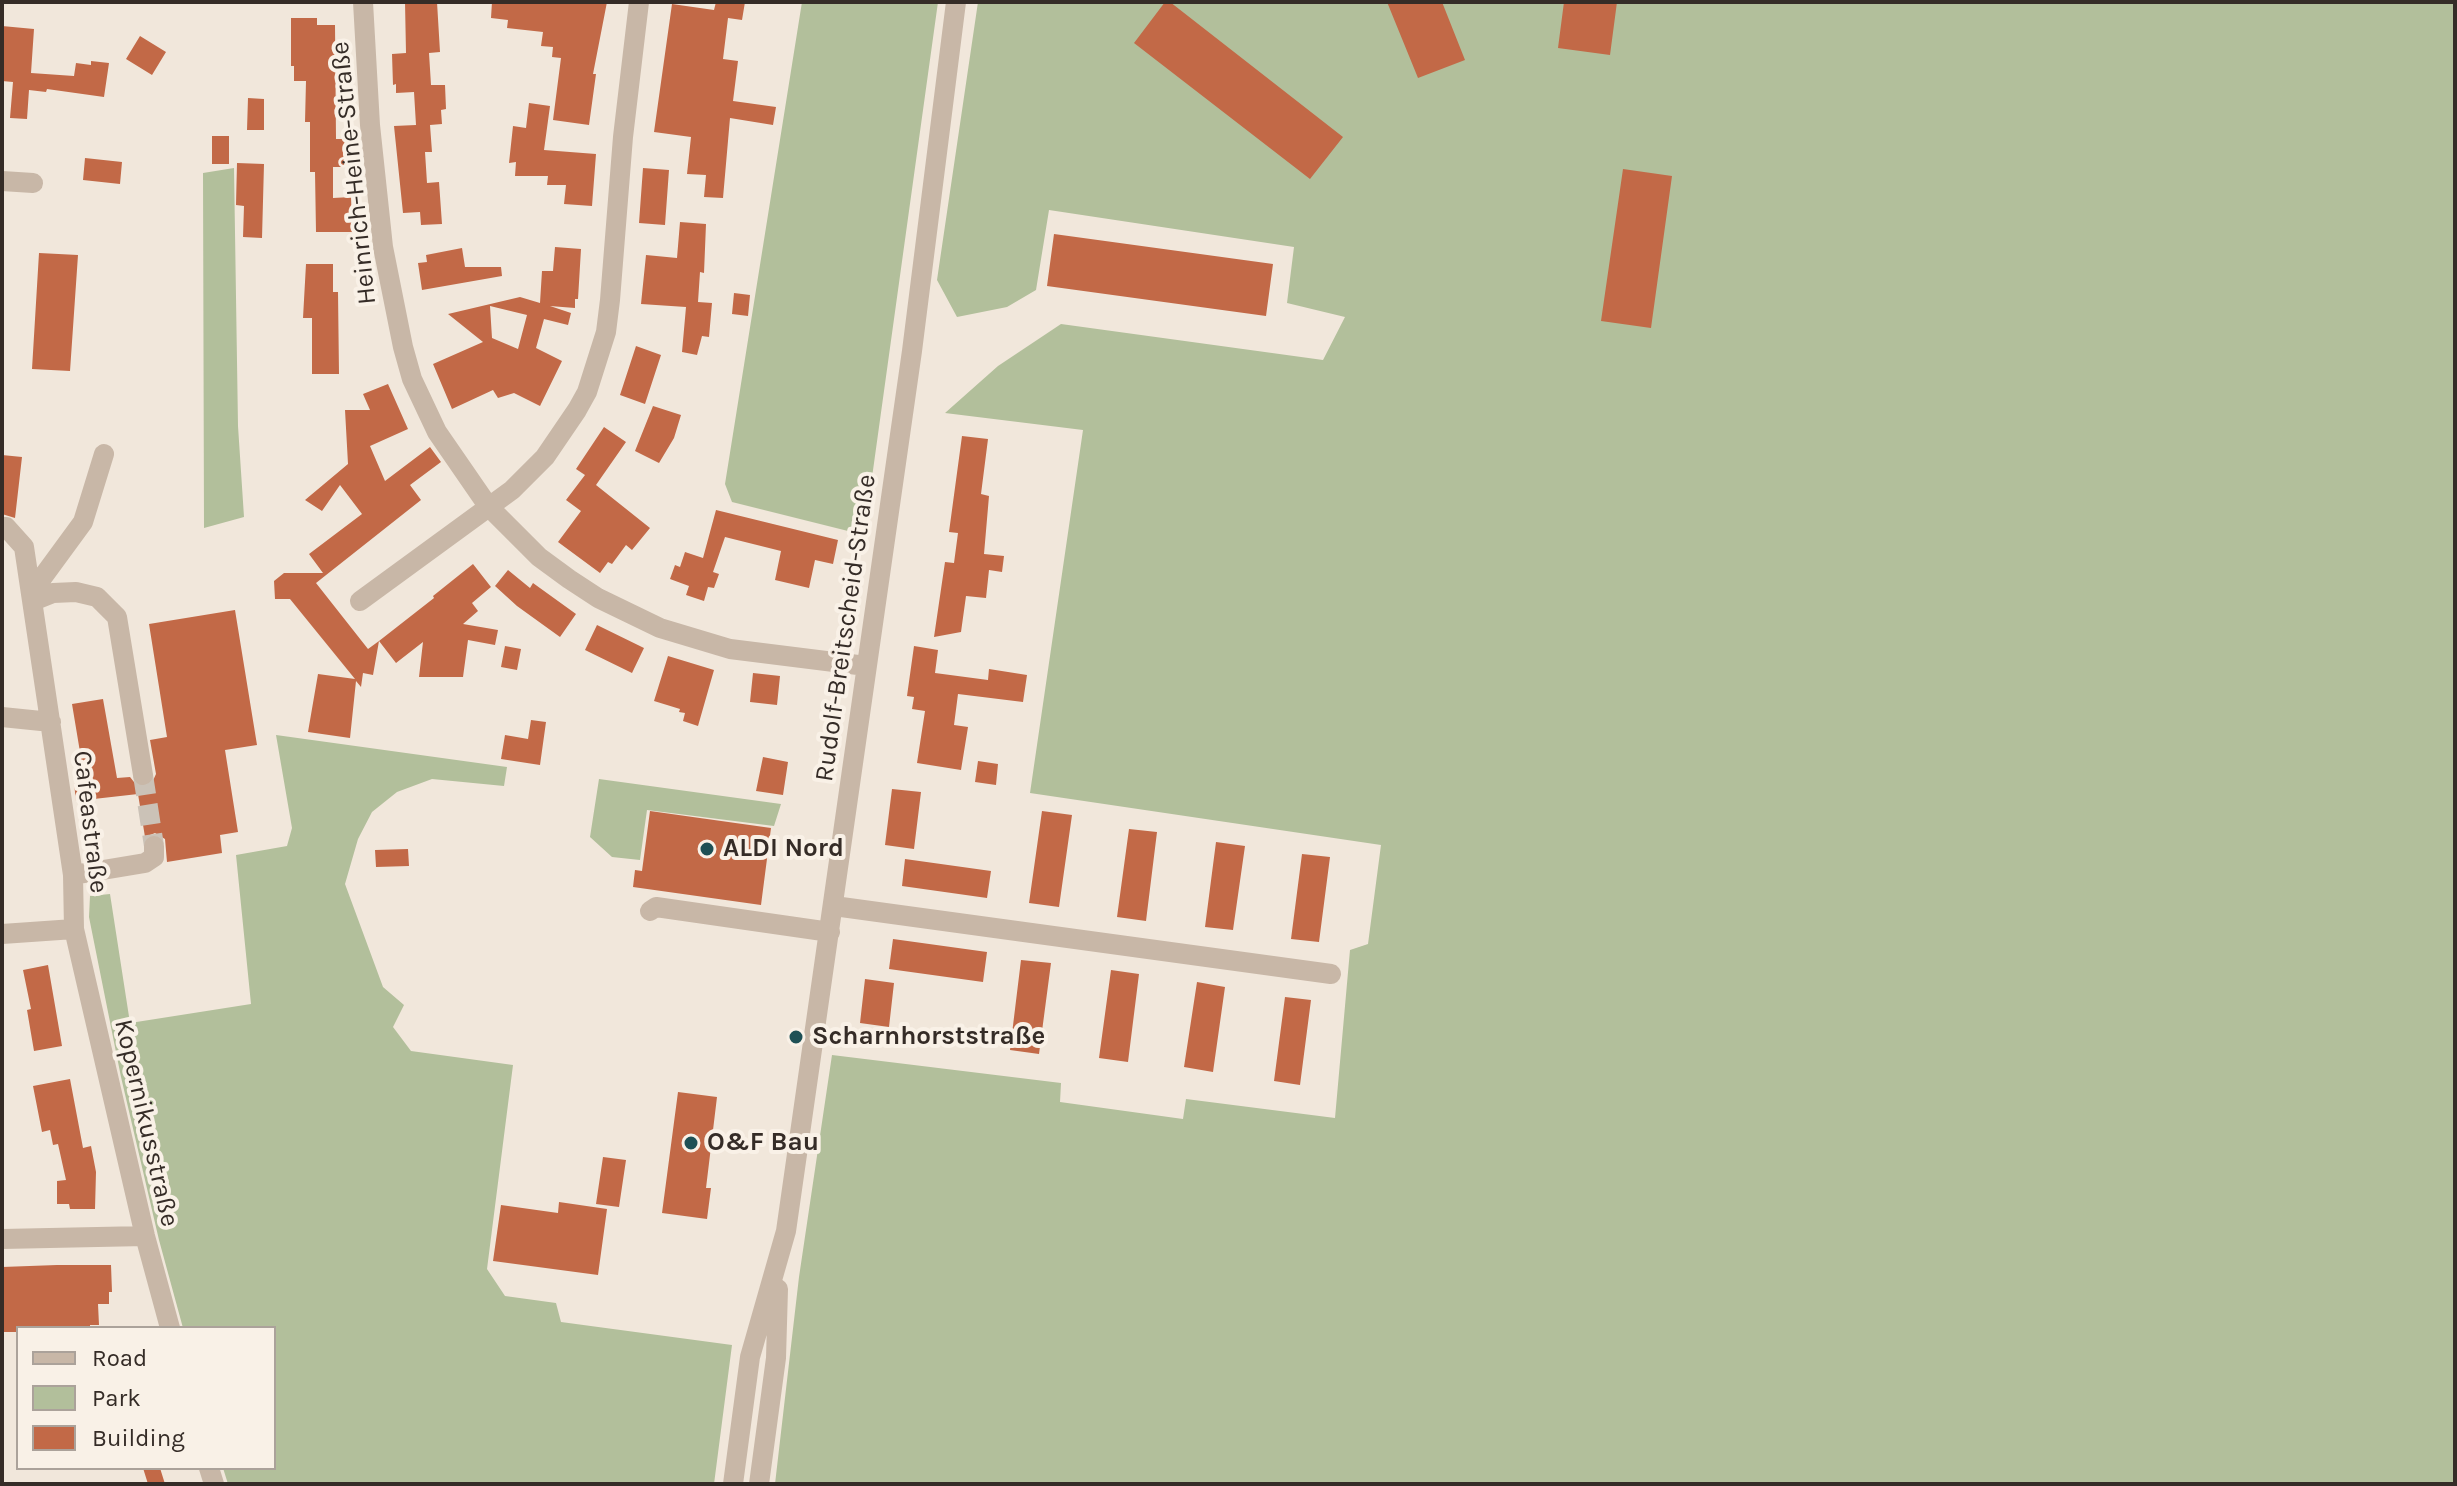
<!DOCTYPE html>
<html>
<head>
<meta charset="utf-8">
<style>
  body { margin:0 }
  #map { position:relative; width:2457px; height:1486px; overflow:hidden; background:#f1e7db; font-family:Karla,sans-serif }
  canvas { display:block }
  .frame { position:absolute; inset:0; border:4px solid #352c27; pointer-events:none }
  .legend { position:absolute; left:16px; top:1326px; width:260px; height:144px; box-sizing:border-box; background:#f9f1e7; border:2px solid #aba29a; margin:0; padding:10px 14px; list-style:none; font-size:24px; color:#352c27 }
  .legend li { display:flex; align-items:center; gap:16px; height:40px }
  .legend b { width:40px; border:2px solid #aba29a }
</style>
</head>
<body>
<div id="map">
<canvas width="2457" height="1486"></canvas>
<div class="frame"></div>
<ul class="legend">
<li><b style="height:10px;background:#c8b7a7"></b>Road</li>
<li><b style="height:22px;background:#b2bf9b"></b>Park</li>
<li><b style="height:22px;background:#c26947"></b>Building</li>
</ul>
</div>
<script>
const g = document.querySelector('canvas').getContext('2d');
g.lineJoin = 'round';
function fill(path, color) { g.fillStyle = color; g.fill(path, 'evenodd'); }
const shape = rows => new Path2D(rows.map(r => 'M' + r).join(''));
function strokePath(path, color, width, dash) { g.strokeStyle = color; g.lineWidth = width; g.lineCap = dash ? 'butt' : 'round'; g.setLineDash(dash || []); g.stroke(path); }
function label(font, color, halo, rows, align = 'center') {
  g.font = font + ' Karla,sans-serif'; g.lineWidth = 8; g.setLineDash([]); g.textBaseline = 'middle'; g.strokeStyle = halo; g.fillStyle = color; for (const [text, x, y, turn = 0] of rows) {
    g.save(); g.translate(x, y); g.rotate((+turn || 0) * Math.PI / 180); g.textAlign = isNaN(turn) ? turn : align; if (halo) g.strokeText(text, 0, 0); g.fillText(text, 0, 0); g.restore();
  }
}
const green = shape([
  [802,2,938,2,864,535,732,502,725,484],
  [978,2,2455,2,2455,1484,775,1484,799,1277,832,1055,1061,1083,1060,1102,1183,1119,1186,1099,1335,1118,1350,950,1368,944,1381,845,1030,793,1083,430,945,413,998,366,1061,324,1323,360,1345,317,1287,303,1294,247,1049,210,1036,290,1007,307,957,317,937,280],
  [234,168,238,426,244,517,204,528,203,173],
  [276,735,507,767,504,786,432,779,397,792,372,812,358,839,345,884,383,987,404,1005,393,1027,411,1051,513,1065,487,1269,505,1296,556,1303,561,1322,732,1345,714,1484,228,1484,223,1468,274,1468,274,1328,183,1328,159,1240,121,1077,89,917,90,896,110,894,130,1023,251,1004,236,855,287,846,292,828],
  [599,779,781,804,774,826,647,810,640,860,612,857,590,837]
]);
const building = shape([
  [405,2,437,2,440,52,429,53,431,85,445,85,446,109,441,110,442,124,430,125,432,152,425,152,427,183,439,182,442,224,421,225,420,212,403,213,394,126,416,125,414,92,396,93,396,84,393,85,392,54,406,53],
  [492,2,607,2,593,74,596,74,589,125,553,120,561,58,552,57,553,47,541,46,543,32,507,28,508,20,491,18],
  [716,2,745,2,742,20,728,18,723,59,738,61,733,101,776,107,773,125,730,118,723,198,704,197,706,175,687,174,691,137,654,132,672,4,714,10],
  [1165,2,1170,2,1343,137,1310,179,1134,43],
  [1387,2,1442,2,1465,60,1418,78],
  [1564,2,1617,2,1610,55,1558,48],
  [291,18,317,18,317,25,335,25,336,139,345,139,345,167,333,167,333,198,351,197,352,232,316,232,315,172,310,172,310,122,305,122,306,81,294,81,294,66,291,66],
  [2,26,34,29,31,73,74,76,76,63,91,65,91,61,109,63,104,97,47,89,46,92,29,90,27,119,10,118,13,82,2,81],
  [140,36,166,52,152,75,126,59],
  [248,98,264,99,264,130,247,130],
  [529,103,550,106,544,150,596,154,592,206,564,204,566,185,547,185,548,176,515,176,516,162,509,163,513,126,526,128],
  [212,136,229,136,229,164,212,164],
  [85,158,122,162,120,184,83,180],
  [237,163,264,164,262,238,243,237,244,206,236,205],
  [643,168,669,170,665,225,639,223],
  [1623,169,1672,176,1651,328,1601,321],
  [680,222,706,224,704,273,700,272,698,302,712,303,709,337,702,336,697,355,682,352,686,307,641,304,646,255,677,258],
  [1054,234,1273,264,1266,316,1047,286],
  [555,247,581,249,578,299,575,299,575,308,550,306,571,313,568,325,544,319,536,348,562,361,540,406,514,393,498,398,493,390,452,409,433,364,483,342,448,314,520,297,540,303,542,271,553,271],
  [490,306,527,315,518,349,492,338],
  [462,248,465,267,501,267,502,276,422,290,418,263,427,262,426,255],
  [39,253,78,255,70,371,32,369],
  [306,264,333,264,333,292,338,292,339,374,312,374,312,318,303,318],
  [734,293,750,295,748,316,732,314],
  [636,346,661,355,645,404,620,395],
  [388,384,408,429,370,446,385,481,430,447,441,462,410,485,421,500,316,583,368,649,379,641,373,675,363,673,361,687,356,681,350,738,308,732,318,674,355,679,290,599,275,599,274,581,284,573,323,573,309,554,362,514,340,485,322,511,305,500,348,464,345,410,370,410,363,394],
  [653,406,681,415,674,438,659,463,635,451],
  [604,427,626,442,596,485,650,528,632,550,626,545,612,564,608,562,600,573,558,542,581,511,566,500,585,475,576,469],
  [962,436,988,439,981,494,989,496,984,554,1004,556,1002,572,989,570,986,598,966,596,961,632,934,637,945,562,954,563,958,533,949,532],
  [2,455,22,457,15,518,2,514],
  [716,510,838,540,833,564,815,560,809,588,775,580,781,551,725,537,713,572,719,574,714,588,708,587,704,601,686,595,689,586,670,579,675,565,680,567,685,552,703,558],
  [473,564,491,587,472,603,478,611,463,624,498,630,495,645,468,640,463,677,419,677,423,642,396,663,379,641,434,598,433,596],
  [508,570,530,588,533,583,576,614,560,637,517,606,495,586],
  [235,610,257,745,225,750,238,832,220,835,222,853,167,862,165,839,155,833,145,837,138,794,76,801,74,783,85,782,72,704,103,699,117,778,130,777,138,787,151,785,156,774,150,740,167,737,149,624],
  [597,625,644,648,632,673,585,650],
  [505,646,521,649,517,670,501,667],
  [914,646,938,650,935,673,988,680,989,669,1027,675,1023,702,958,694,954,725,968,727,961,770,917,763,925,711,912,709,914,697,907,696],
  [668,656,714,670,698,726,683,721,685,713,679,712,680,709,654,701],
  [753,673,780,676,777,705,750,702],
  [531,720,546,722,540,765,501,759,505,735,528,739],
  [763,757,788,762,783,795,756,791],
  [978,761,998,764,996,785,975,782],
  [892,789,921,792,914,849,885,845],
  [650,811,771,828,761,905,633,887,635,870,642,871],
  [1042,811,1072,815,1059,907,1029,903],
  [1129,829,1157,832,1146,921,1117,917],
  [1216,842,1245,846,1233,930,1205,927],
  [408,849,409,866,376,867,375,850],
  [1302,854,1330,857,1319,942,1291,939],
  [905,859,991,871,987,898,902,886],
  [893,939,987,952,983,982,889,969],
  [1021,960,1051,963,1039,1054,1010,1050],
  [48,965,62,1046,34,1051,27,1010,31,1009,23,970],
  [1111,970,1139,974,1128,1062,1099,1058],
  [865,979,894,983,889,1027,860,1023],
  [1197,982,1225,987,1213,1072,1184,1067],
  [1285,997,1311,1000,1300,1085,1274,1081],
  [70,1079,83,1148,91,1146,96,1172,95,1209,70,1209,69,1204,57,1204,57,1181,66,1180,58,1144,53,1145,50,1130,42,1132,33,1086],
  [678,1092,717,1097,706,1188,711,1188,707,1219,662,1213],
  [603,1157,626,1160,619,1207,596,1204],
  [559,1202,607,1209,598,1275,493,1261,501,1205,558,1213],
  [57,1265,111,1265,112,1292,109,1292,109,1304,98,1304,99,1325,90,1325,90,1328,18,1328,18,1332,2,1332,2,1267],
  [143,1468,160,1468,165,1484,148,1484]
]);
const minorTunnel = shape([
  [143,775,154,846]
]);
const minor = shape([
  [363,2,370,125,383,247,403,347,412,379,437,432,488,506,539,557,569,579,598,598,660,628,730,649,866,666],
  [2,181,33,183],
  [2,527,6,527,24,547,73,875,74,929,145,1236,170,1328],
  [31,593,83,522,104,454],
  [33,601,53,593,76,592,97,597,117,617,143,775],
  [360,601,512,490,545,457,577,410,587,392,606,332,610,300,623,137,639,2],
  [2,717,51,722],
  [73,875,145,863,154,857,154,846],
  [834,906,1331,974],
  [650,911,656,907,830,932],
  [2,934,74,929],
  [2,1239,145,1236],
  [209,1468,214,1484],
  [733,1484,750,1357,786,1231,912,351,956,2],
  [759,1484,776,1358,778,1289]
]);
const markers = [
  [707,849,8,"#1e5055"],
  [796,1037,8,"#1e5055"],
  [691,1143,8,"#1e5055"]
];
const streetNames = [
  ["Heinrich-Heine-Straße",354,173,-96],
  ["Rudolf-Breitscheid-Straße",846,628,-82],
  ["Cafeastraße",90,822,83],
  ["Kopernikusstraße",146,1123,77]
];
const poiNames = [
  ["ALDI Nord",723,849],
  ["Scharnhorststraße",812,1037],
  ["O&F Bau",707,1143]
];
fill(green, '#b2bf9b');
fill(building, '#c26947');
strokePath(minorTunnel, '#cbc2b7', 20, [20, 10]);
strokePath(minor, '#c8b7a7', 20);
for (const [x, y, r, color] of markers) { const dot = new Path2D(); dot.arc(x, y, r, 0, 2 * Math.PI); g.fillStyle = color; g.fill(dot); strokePath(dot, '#f9f1e7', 3); }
label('26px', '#352c27', '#f9f1e7', streetNames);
label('bold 26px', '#352c27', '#f9f1e7', poiNames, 'left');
</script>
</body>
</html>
